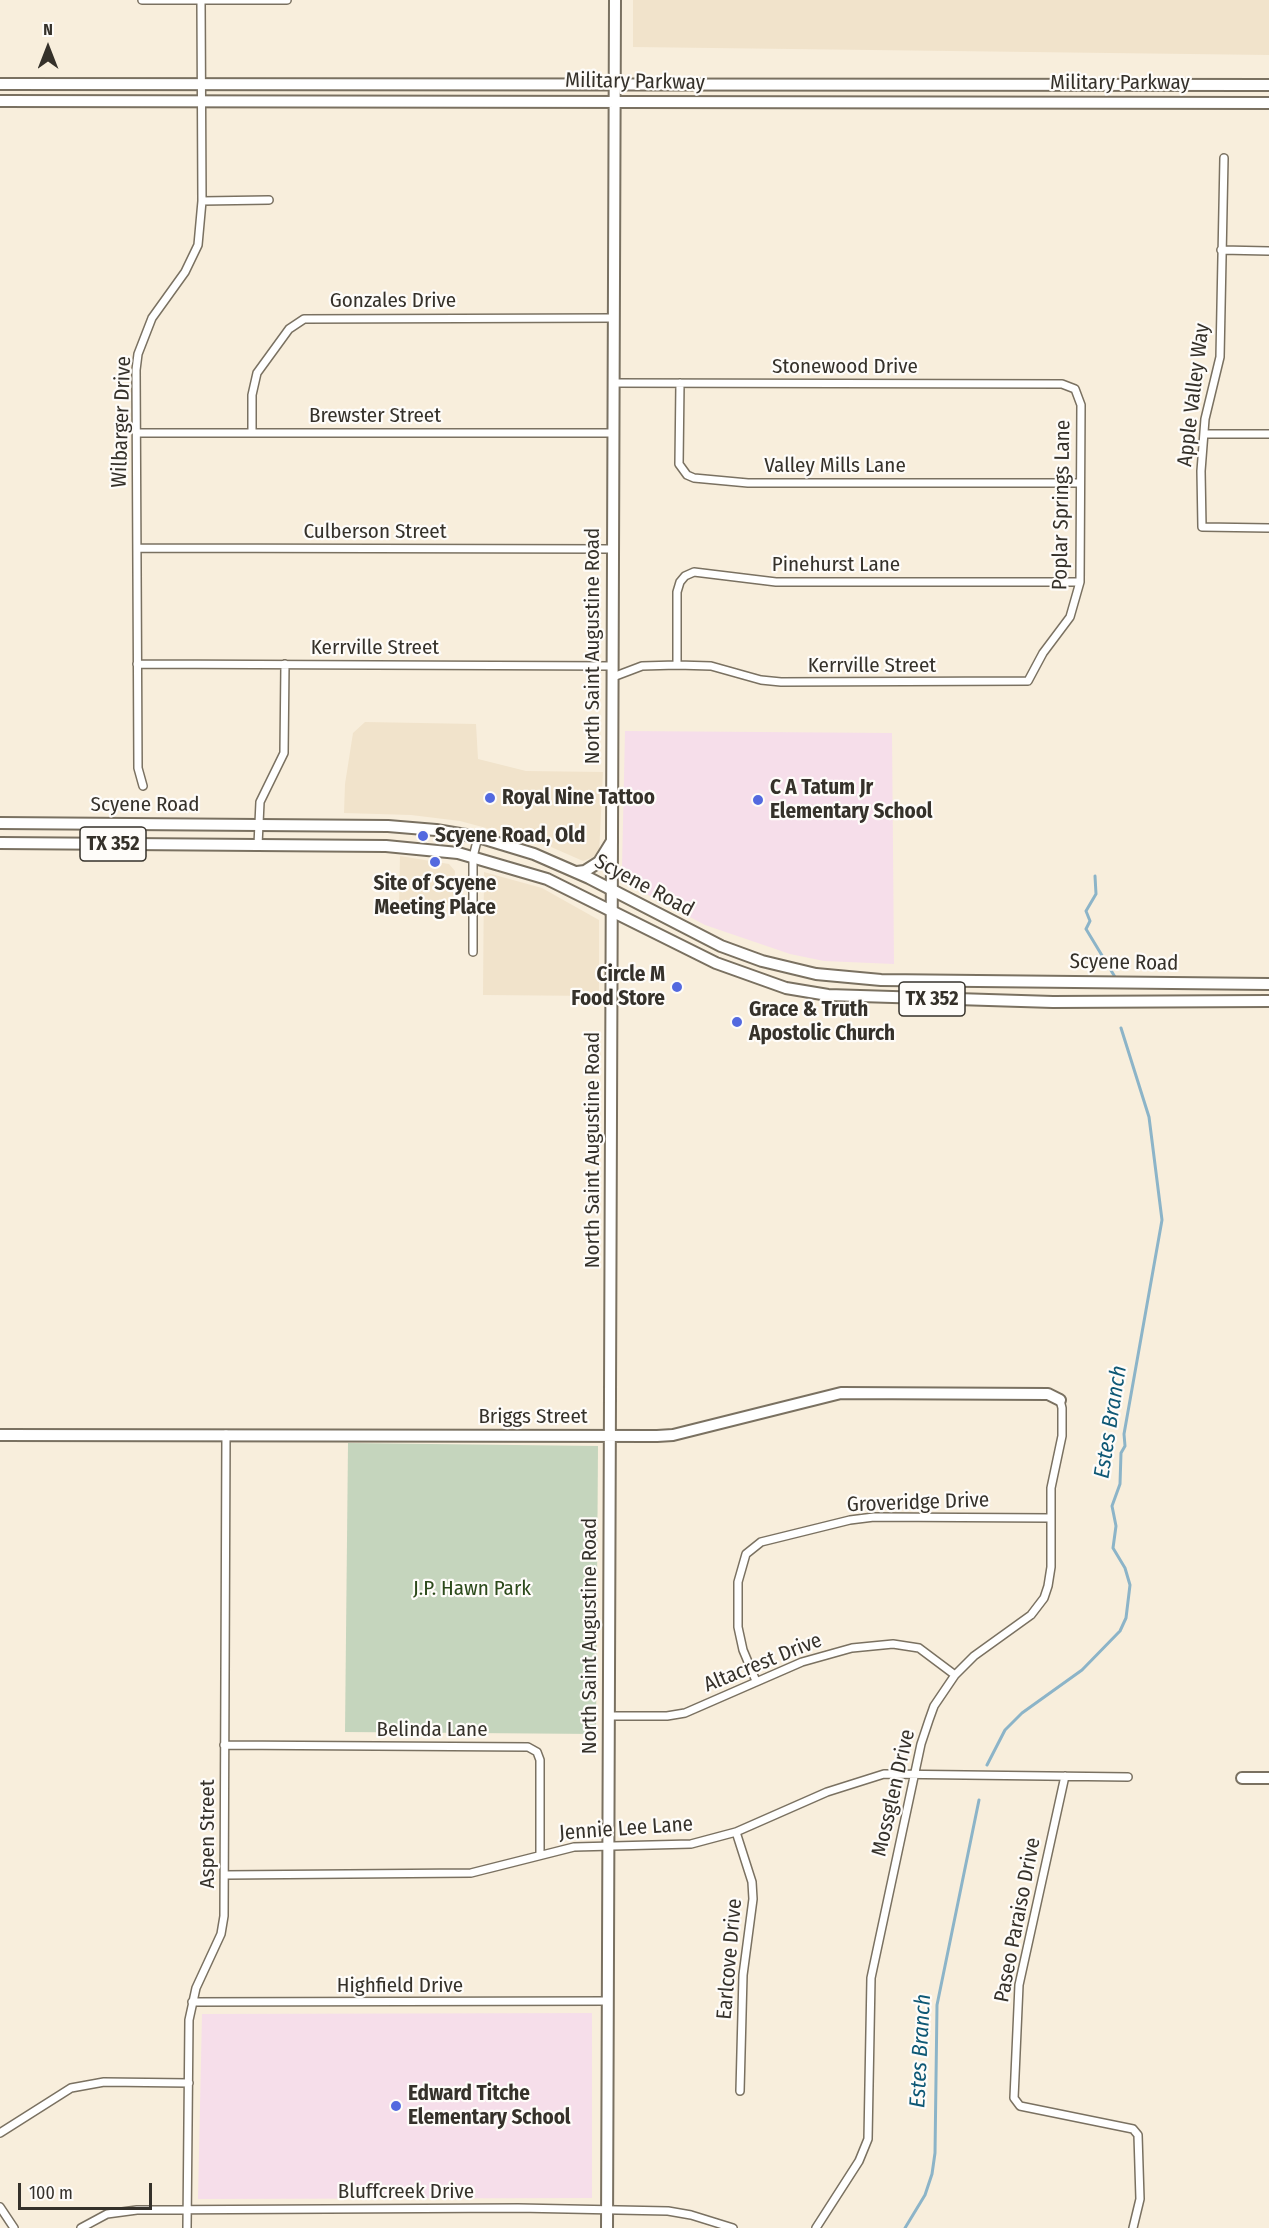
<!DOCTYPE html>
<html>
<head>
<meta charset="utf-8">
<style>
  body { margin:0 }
  #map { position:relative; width:1269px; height:2228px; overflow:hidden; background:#f8eedc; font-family:"Fira Sans Condensed",sans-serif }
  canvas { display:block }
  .north { position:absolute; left:18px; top:18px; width:60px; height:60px; -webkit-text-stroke:4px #fefcf9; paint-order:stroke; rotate:0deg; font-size:16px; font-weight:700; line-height:24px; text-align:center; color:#35312a }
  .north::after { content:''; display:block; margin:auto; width:21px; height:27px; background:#35312a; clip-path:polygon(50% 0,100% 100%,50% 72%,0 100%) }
  .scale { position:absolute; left:18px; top:2183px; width:134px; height:27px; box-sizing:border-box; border:3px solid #35312a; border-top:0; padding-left:8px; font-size:18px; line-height:21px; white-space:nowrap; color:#35312a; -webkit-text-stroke:4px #fefcf9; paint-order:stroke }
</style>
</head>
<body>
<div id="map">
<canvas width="1269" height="2228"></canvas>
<div class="north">N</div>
<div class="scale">100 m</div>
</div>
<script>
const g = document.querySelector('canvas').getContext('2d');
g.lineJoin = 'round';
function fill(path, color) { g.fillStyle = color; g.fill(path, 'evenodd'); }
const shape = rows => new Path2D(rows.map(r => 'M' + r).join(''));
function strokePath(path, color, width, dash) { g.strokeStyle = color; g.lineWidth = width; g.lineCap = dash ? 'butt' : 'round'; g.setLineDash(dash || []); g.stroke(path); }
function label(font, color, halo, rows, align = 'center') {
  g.font = font + ' "Fira Sans Condensed",sans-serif'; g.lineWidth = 4.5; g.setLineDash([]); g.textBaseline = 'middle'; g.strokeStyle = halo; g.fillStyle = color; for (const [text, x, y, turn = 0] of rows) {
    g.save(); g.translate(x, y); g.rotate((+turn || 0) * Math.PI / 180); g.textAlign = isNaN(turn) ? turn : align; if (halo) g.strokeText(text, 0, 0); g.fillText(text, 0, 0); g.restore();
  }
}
const built = shape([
  [633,0,1269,0,1269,55,633,47],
  [365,722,476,724,478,759,526,771,603,772,599,855,583,861,542,843,460,821,411,815,344,813,345,784,353,733],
  [400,856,449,864,455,871,454,903,399,903],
  [484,872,542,888,599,920,599,996,483,995]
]);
const education = shape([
  [625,731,892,733,894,964,824,961,790,954,705,925,631,886,622,867],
  [592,2013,592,2198,198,2199,202,2014]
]);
const green = shape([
  [348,1443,598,1446,596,1734,345,1732]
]);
const stream = shape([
  [1095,876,1096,894,1086,911,1090,921,1086,929,1115,977],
  [987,1765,1005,1730,1022,1713,1082,1670,1120,1631,1126,1618,1130,1585,1125,1568,1113,1548,1116,1526,1112,1506,1120,1484,1121,1453,1125,1446,1124,1434,1162,1220,1149,1117,1121,1028],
  [905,2228,925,2195,932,2174,935,2153,937,2005,979,1800]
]);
const street = shape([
  [142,0,287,0],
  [1224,158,1220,357,1205,419,1201,471,1202,527,1269,528],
  [202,201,269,200],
  [1221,250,1269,251],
  [680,383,679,464,687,475,694,478,748,483,1080,483],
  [252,432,252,395,257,373,289,329,304,319,614,318],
  [137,433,613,433],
  [1204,434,1269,434],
  [137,548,612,549],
  [137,664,613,666],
  [677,665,677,592,680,582,685,576,694,572,776,582,1080,582],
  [613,677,642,666,677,665,711,666,761,680,781,682,1028,681,1043,653,1070,617,1080,582,1081,405,1075,389,1062,384,613,383],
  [143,786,138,768,136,370,138,354,152,318,185,272,198,245,202,201,201,2],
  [258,845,260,802,284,753,285,664],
  [473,952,473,857,478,837],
  [756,1681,743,1650,738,1627,738,1582,746,1554,761,1542,850,1520,874,1517,1050,1518],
  [610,1716,667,1716,685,1713,802,1662,852,1648,893,1644,919,1648,955,1675],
  [224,1745,528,1747,537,1752,540,1760,540,1853],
  [1065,1776,1019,1985,1014,2098,1020,2106,1133,2129,1138,2135,1140,2199,1133,2228],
  [736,1832,752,1882,753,1899,743,1975,740,2091],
  [225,1875,471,1873,574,1847,691,1844,736,1832,827,1792,884,1774,1128,1777],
  [192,2002,608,2001],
  [0,2133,71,2088,104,2082,189,2083],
  [0,2207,14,2228],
  [81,2228,107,2214,137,2210,518,2208,668,2211,691,2215,733,2228],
  [187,2228,189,2020,196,1988,221,1934,224,1916,226,1434],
  [816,2228,859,2161,868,2139,871,1978,921,1744,929,1720,934,1706,955,1675,974,1656,1031,1615,1044,1598,1048,1586,1051,1567,1051,1488,1062,1436,1062,1408,1060,1400]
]);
const secondary = shape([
  [0,84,1269,85],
  [0,101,1269,103],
  [0,1435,657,1436,673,1435,841,1393,1048,1394,1060,1400],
  [1242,1778,1269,1778],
  [607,2228,615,0]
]);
const primary = shape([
  [0,823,388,826,436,830,478,837,534,854,589,878,721,946,762,961,816,974,881,980,1269,984],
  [0,843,386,846,458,853,547,879,716,963,786,988,828,995,1053,1002,1269,1001],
  [577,872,585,871,599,862,612,841]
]);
const markers = [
  [490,798,6,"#5369df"],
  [758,800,6,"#5369df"],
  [423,836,6,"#5369df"],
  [435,862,6,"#5369df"],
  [677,987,6,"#5369df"],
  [737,1022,6,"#5369df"],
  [396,2106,6,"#5369df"]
];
const shields = [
  [113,844,66],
  [932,999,66]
];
const shieldNames = [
  ["TX 352",113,844],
  ["TX 352",932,999]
];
const streetNames = [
  ["Military Parkway",635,82,1],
  ["Military Parkway",1120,83],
  ["Gonzales Drive",393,301],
  ["Stonewood Drive",845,367],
  ["Apple Valley Way",1194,395,-83],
  ["Brewster Street",375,416],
  ["Wilbarger Drive",122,422,-88],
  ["Valley Mills Lane",835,466],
  ["Poplar Springs Lane",1062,505,-89],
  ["Culberson Street",375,532],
  ["Pinehurst Lane",836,565],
  ["North Saint Augustine Road",593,646,-90],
  ["Kerrville Street",375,648],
  ["Kerrville Street",872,666],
  ["Scyene Road",145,805],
  ["Scyene Road",644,886,28],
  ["Scyene Road",1124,963,1],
  ["North Saint Augustine Road",593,1150,-90],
  ["Briggs Street",533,1417],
  ["Groveridge Drive",918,1503,-2],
  ["North Saint Augustine Road",590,1636,-90],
  ["Altacrest Drive",763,1663,-22],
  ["Belinda Lane",432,1730],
  ["Mossglen Drive",894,1793,-77],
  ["Jennie Lee Lane",626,1829,-4],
  ["Aspen Street",208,1834,-90],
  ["Paseo Paraiso Drive",1018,1920,-79],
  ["Earlcove Drive",730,1959,-85],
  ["Highfield Drive",400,1986],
  ["Bluffcreek Drive",406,2192]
];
const poiNames = [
  ["C A Tatum Jr",770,788],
  ["Elementary School",770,812],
  ["Royal Nine Tattoo",502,798],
  ["Scyene Road, Old",435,836],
  ["Site of Scyene",435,884,"center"],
  ["Meeting Place",435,908,"center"],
  ["Circle M",665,975,"right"],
  ["Food Store",665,999,"right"],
  ["Grace & Truth",749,1010],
  ["Apostolic Church",749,1034],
  ["Edward Titche",408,2094],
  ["Elementary School",408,2118]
];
const parkNames = [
  ["J.P. Hawn Park",472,1589]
];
const waterNames = [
  ["Estes Branch",1111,1422,-81],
  ["Estes Branch",921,2051,-87]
];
fill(built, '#f1e3cb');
fill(education, '#f6deea');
fill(green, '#c5d5bd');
strokePath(stream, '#8cb4c8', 3);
strokePath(street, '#7a7161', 10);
strokePath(secondary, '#7a7161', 14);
strokePath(primary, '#7a7161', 14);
strokePath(street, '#fff', 7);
strokePath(secondary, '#fff', 10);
strokePath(primary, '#fff', 10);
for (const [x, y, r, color] of markers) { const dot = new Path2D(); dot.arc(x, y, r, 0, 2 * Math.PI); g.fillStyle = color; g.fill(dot); strokePath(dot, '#fefcf9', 2); }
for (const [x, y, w] of shields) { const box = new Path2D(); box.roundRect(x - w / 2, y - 17, w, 34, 4.5); g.fillStyle = '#fefcf9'; g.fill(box); strokePath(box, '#35312a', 1.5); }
label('bold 20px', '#35312a', null, shieldNames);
label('21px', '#35312a', '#fefcf9', streetNames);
label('bold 21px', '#35312a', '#fefcf9', poiNames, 'left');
label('21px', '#2c4a1b', '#fefcf9', parkNames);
label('italic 22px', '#0e5875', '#fefcf9', waterNames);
</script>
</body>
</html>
